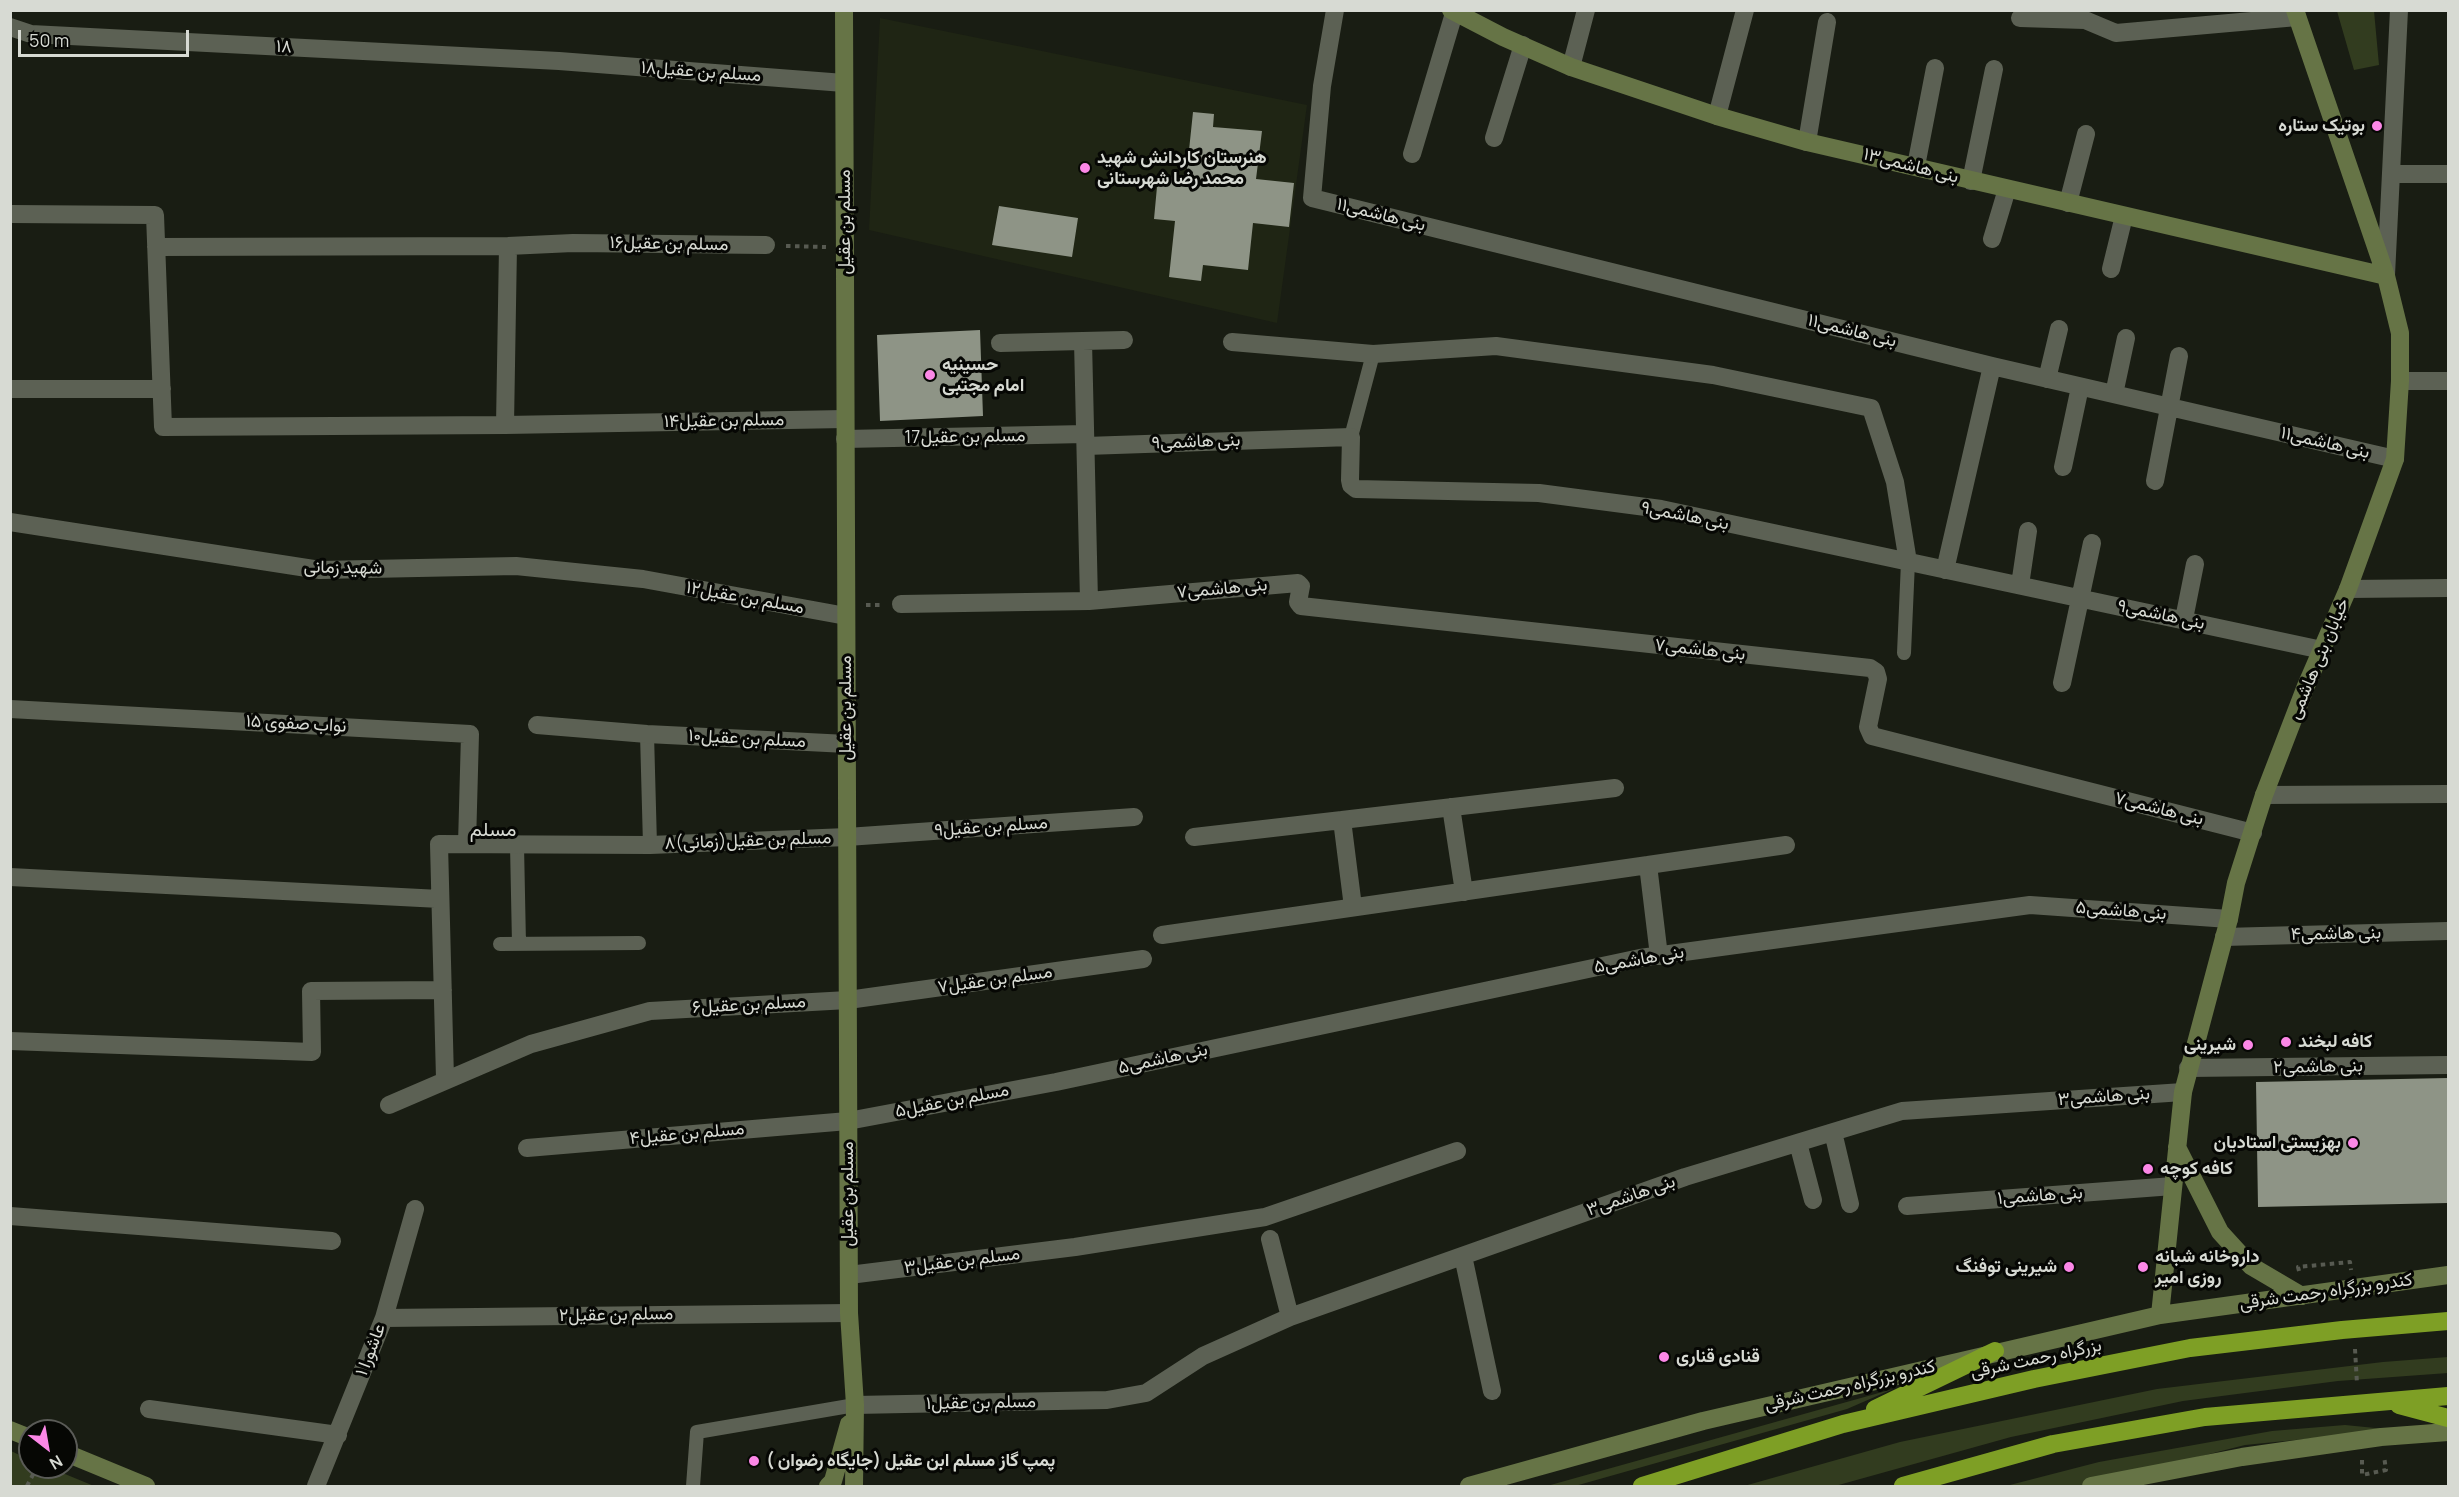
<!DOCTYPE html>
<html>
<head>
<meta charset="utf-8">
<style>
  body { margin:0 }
  #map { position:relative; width:2459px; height:1497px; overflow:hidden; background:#191d13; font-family:Manrope,sans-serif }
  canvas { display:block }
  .frame { position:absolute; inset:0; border:12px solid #d7dad3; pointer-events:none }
  .north { position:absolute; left:18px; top:1419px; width:60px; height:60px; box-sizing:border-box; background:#060704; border:2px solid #5a5b57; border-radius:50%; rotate:149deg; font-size:16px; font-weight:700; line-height:24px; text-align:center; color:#d7dad3 }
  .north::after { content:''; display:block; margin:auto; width:21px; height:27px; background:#fb87e6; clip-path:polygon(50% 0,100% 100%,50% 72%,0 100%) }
  .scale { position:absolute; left:18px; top:30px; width:171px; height:27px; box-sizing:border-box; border:3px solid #d7dad3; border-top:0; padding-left:8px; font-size:18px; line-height:21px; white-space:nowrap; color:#d7dad3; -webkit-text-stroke:4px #060704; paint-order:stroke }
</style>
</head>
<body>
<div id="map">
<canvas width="2459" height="1497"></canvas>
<div class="frame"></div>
<div class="north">N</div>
<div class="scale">50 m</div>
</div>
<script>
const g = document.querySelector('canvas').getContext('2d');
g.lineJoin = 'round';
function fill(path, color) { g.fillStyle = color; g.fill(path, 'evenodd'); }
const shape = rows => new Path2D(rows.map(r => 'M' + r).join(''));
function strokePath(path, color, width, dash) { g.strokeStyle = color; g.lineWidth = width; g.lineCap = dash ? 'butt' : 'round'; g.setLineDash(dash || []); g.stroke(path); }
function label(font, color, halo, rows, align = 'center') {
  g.font = font + ' Manrope,Vazirmatn,sans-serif'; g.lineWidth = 6; g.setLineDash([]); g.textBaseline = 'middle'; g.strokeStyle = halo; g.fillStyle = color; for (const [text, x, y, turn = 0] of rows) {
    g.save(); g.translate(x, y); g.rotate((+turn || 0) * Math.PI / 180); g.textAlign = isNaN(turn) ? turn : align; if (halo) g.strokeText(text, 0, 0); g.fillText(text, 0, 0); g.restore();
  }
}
const built = shape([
  [880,18,1307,105,1277,323,869,230]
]);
const green = shape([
  [2337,11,2374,11,2379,65,2354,70],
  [2448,1357,2448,1373,2338,1381,2183,1401,2011,1437,1835,1486,1744,1486,1900,1442,2157,1389,2383,1362],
  [1893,1389,1847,1409,1575,1486,1547,1486],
  [2345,1425,2395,1430,2245,1445,2083,1486,2006,1486,2099,1462,2272,1431],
  [11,1451,30,1460,30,1467,48,1467,94,1486,14,1486,11,1485]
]);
const building = shape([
  [1193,112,1214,114,1213,127,1262,131,1256,179,1294,183,1289,227,1253,223,1248,270,1203,265,1201,281,1169,277,1175,221,1154,219,1158,176,1186,179],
  [999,206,1078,218,1072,257,992,245],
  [980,330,983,416,880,421,877,335],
  [2448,1078,2448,1203,2258,1207,2256,1082]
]);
const path = shape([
  [786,246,826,247],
  [866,605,883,605],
  [2299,1271,2298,1267,2350,1262,2351,1270],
  [2355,1349,2357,1384],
  [2362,1460,2362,1475,2386,1470,2384,1456],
  [27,1486,37,1467]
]);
const lane = shape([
  [1351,437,1373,354],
  [1904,653,1908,562],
  [647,734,650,845],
  [517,845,519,944],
  [500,944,639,943],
  [693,1486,697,1432,855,1405]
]);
const street = shape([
  [1335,10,1322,86,1312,198,1992,366,2395,459],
  [2020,18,2085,20,2116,33,2297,17],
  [10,27,31,34,559,61,844,83],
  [1571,67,1586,10],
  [1717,116,1745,10],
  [1494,138,1523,45],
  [1807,142,1827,22],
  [1412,154,1455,10],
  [1916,166,1935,68],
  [2391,174,2448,174],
  [1971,181,1994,69],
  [2068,203,2086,134],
  [10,214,155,215,163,427,505,425,845,419],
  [1992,239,2007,189],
  [156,247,508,246,573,243,766,245],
  [2111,269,2124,216],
  [2386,275,2399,10],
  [1083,341,1089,601],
  [1232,342,1373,354,1496,346,1713,375,1871,408,1895,482,1908,562],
  [1000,343,1124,340],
  [2047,379,2059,329],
  [2400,381,2448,381],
  [10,389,162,389],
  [2114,394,2126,338],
  [505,425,508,246],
  [845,439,1085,434],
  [1086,446,1351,437,1350,480,1351,485,1356,489,1539,493,1661,509,2322,650],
  [2063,467,2080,387],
  [2155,481,2179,356],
  [10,522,320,570,516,566,643,579,846,616],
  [1945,570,1992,366],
  [2020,585,2028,531],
  [2348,589,2448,588],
  [901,604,1089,601,1298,583,1301,586,1298,602,1301,606,1870,668,1876,672,1878,679,1868,727,1872,736,2253,833],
  [2184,619,2195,564],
  [2062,683,2092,543],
  [10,709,470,734,467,844],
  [537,725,647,734,847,744],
  [2264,795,2448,794],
  [1451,807,1464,892],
  [1194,837,1342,820],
  [1648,865,1786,845],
  [10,877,440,899],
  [1353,907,1342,820,1615,788],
  [1162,935,1648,865,1659,956],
  [2224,937,2448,931],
  [10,1041,312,1052,311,991,443,990],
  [2188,1068,2448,1065],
  [445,1079,439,844,650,845,847,837,1134,817],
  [389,1105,531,1044,650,1011,848,1000,1143,959],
  [1833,1132,1850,1204],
  [1798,1143,1813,1200],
  [527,1148,848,1121,1056,1082,1640,958,2030,905,2229,919],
  [1907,1206,2173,1186],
  [10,1216,332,1241],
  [1270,1239,1290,1317],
  [1463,1256,1492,1391],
  [849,1275,1075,1247,1265,1217,1457,1151],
  [384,1318,849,1313],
  [855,1405,1107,1400,1146,1393,1203,1356,1290,1317,1685,1177,1902,1111,2183,1092],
  [149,1409,338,1435],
  [316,1486,384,1318,415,1209]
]);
const secondary = shape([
  [844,10,849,1313,855,1405,854,1486],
  [1451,10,1503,37,1571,67,1717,116,1807,142,2386,276],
  [2177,1147,2220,1232,2251,1266,2302,1296],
  [2160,1315,2183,1092,2229,919,2236,883,2264,795,2306,686,2348,589,2395,459,2400,381,2400,333,2386,276,2295,10],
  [10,1430,30,1438],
  [66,1453,146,1486],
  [828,1486,833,1481,849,1424],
  [1469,1486,1703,1421,2160,1315,2448,1275],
  [2091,1486,2242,1457,2381,1437,2448,1432]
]);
const highway = shape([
  [2399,1405,2448,1418],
  [1875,1409,1995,1351],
  [1642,1486,1843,1424,2034,1379,2190,1348,2342,1330,2448,1321],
  [1903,1486,2053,1444,2205,1417,2448,1396]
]);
const markers = [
  [2377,126,6,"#fb87e6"],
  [1085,168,6,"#fb87e6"],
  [930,375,6,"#fb87e6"],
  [2286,1042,6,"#fb87e6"],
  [2248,1045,6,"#fb87e6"],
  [2353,1143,6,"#fb87e6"],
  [2148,1169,6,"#fb87e6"],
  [2069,1267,6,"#fb87e6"],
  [2143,1267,6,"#fb87e6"],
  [1664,1357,6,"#fb87e6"],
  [754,1461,6,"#fb87e6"]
];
const streetNames = [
  ["۱۸",284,47,3],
  ["مسلم بن عقیل۱۸",701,72,4],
  ["بنی هاشمی۱۳",1911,166,14],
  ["بنی هاشمی۱۱",1381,215,14],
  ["مسلم بن عقیل",845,222,-90],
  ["مسلم بن عقیل۱۶",669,244,1],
  ["بنی هاشمی۱۱",1852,331,14],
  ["مسلم بن عقیل۱۴",724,421,-1],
  ["مسلم بن عقیل17",965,437,-1],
  ["بنی هاشمی۹",1196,442,-2],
  ["بنی هاشمی۱۱",2325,443,13],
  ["بنی هاشمی۹",1685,516,11],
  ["شهید زمانی",343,568,1],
  ["بنی هاشمی۷",1222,589,-5],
  ["مسلم بن عقیل۱۲",745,598,10],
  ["بنی هاشمی۹",2161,615,12],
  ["بنی هاشمی۷",1700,650,6],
  ["خیابان بنی هاشمی",2319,659,-67],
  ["مسلم بن عقیل",846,708,-90],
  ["نواب صفوی ۱۵",296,724,3],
  ["مسلم بن عقیل۱۰",747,739,3],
  ["بنی هاشمی۷",2159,809,14],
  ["مسلم بن عقیل۹",991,827,-4],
  ["۸مسلم بن عقیل(زمانی)",748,841,-2],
  ["بنی هاشمی۵",2121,911,4],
  ["۴بنی هاشمی",2336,934,-1],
  ["بنی هاشمی۵",1639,960,-10],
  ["مسلم بن عقیل۷",995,980,-8],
  ["مسلم بن عقیل۶",749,1005,-3],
  ["بنی هاشمی۵",1163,1059,-12],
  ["۲بنی هاشمی",2318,1067,-1],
  ["بنی هاشمی۳",2104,1097,-4],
  ["مسلم بن عقیل۵",952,1101,-11],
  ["مسلم بن عقیل۴",687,1134,-5],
  ["مسلم بن عقیل",848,1194,-90],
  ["بنی هاشمی۳",1631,1196,-19],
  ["بنی هاشمی۱",2040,1196,-4],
  ["مسلم بن عقیل۳",962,1261,-7],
  ["کندرو بزرگراه رحمت شرقی",2326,1292,-8],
  ["مسلم بن عقیل۲",616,1315,-1],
  ["عاشورا ۱",371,1350,-69],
  ["بزرگراه رحمت شرقی",2036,1359,-12],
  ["کندرو بزرگراه رحمت شرقی",1850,1386,-13],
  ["مسلم بن عقیل۱",981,1403,-1]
];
const poiNames = [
  ["بوتیک ستاره",2365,126,"right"],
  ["هنرستان کاردانش شهید",1097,158],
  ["محمد رضا شهرستانی",1097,179],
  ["حسینیه",942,365],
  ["امام مجتبی",942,386],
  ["کافه لبخند",2298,1042],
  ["شیرینی",2236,1045,"right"],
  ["بهزیستی استادیان",2341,1143,"right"],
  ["کافه کوچه",2160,1169],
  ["داروخانه شبانه",2155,1257],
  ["روزی امیر",2155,1278],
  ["شیرینی توفنگ",2057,1267,"right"],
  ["قنادی قناری",1676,1357],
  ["پمپ گاز مسلم ابن عقیل (جایگاه رضوان )",766,1461]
];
const neighbourhoodNames = [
  ["مسلم",493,830]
];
fill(built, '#1f2514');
fill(green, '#323c1f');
fill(building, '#8e9486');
strokePath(path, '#575a51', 4, [4.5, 4.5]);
strokePath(lane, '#5c6154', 14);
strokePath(street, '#5c6154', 18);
strokePath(secondary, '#667446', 18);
strokePath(highway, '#7e9f25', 18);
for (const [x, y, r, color] of markers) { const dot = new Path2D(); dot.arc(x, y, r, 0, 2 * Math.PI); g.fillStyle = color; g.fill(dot); strokePath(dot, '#060704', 2); }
label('18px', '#d7dad3', '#060704', streetNames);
label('bold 18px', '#d7dad3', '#060704', poiNames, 'left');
label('20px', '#d7dad3', '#060704', neighbourhoodNames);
</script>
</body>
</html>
